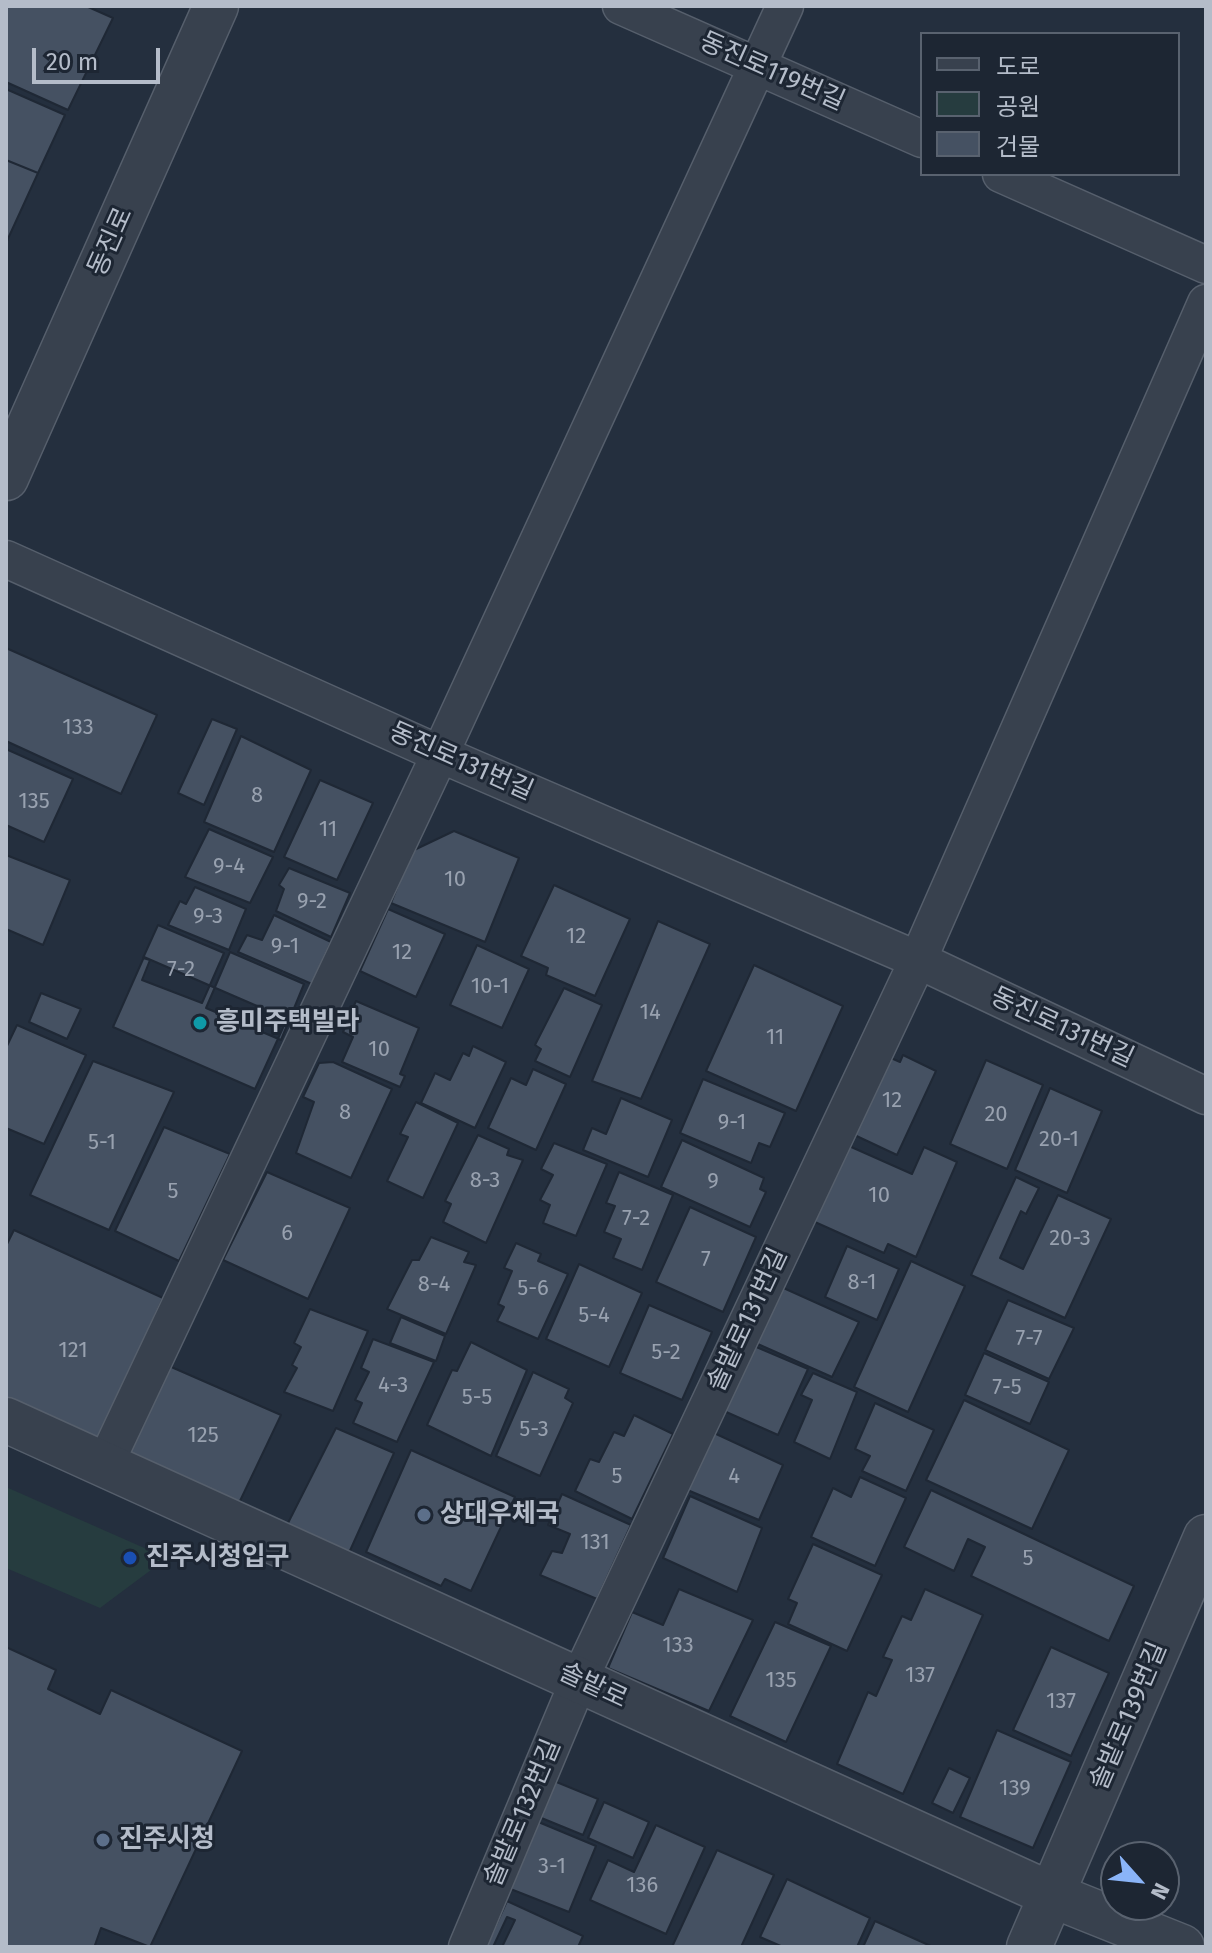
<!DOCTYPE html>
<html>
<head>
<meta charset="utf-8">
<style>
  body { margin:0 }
  #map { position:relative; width:1212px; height:1953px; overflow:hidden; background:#242f3e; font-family:"Fira Sans","Noto Sans KR",sans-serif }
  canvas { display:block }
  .frame { position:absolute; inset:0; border:8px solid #b4bcc9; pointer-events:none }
  .legend { position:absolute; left:920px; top:32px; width:260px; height:144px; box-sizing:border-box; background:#1d2633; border:2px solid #59626f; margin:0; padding:10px 14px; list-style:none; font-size:24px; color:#b4bcc9 }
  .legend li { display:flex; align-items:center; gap:16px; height:40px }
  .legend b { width:40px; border:2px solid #59626f }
  .north { position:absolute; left:1100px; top:1841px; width:80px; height:80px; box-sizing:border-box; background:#1d2633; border:2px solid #59626f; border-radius:50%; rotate:117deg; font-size:22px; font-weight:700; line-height:32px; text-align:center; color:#b4bcc9 }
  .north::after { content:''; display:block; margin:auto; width:28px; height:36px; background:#8ab4f8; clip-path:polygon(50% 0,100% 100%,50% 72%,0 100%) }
  .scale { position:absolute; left:32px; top:48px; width:128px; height:36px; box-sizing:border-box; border:4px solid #b4bcc9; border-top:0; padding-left:10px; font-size:24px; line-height:28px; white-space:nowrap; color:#b4bcc9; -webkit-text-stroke:6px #1d2633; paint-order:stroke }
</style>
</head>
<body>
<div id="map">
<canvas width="1212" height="1953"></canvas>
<div class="frame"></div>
<ul class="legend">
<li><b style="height:10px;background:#38414e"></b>도로</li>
<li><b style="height:22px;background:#263c3f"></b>공원</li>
<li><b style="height:22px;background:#455162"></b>건물</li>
</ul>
<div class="north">N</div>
<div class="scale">20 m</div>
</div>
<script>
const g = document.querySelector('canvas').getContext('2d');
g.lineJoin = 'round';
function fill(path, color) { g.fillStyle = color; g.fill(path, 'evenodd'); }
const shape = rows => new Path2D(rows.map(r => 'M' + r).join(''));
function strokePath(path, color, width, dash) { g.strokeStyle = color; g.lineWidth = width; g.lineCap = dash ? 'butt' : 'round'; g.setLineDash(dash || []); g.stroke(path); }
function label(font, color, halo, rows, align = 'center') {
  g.font = font + ' "Fira Sans","Noto Sans KR",sans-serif'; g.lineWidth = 6; g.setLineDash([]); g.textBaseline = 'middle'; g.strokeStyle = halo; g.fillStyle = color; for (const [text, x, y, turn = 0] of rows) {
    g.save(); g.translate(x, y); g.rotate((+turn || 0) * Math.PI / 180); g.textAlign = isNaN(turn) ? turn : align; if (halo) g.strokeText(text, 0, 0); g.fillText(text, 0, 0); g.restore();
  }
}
const green = shape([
  [6,1487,167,1558,100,1608,6,1568]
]);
const building = shape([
  [6,6,86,6,113,18,68,110,6,82,6,6],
  [6,89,65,115,38,173,6,160,6,89],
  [6,160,38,173,6,243,6,160],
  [6,648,157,715,121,794,6,741,6,648],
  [212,719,237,729,204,805,178,793,212,719],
  [241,736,311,770,274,852,204,822,241,736],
  [6,749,73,779,44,842,6,825,6,749],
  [320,780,373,803,337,880,284,857,320,780],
  [209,829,273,857,250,903,185,877,209,829],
  [454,831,519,858,485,942,391,903,412,851,454,831],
  [6,855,70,880,43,945,6,929,6,855],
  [289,868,350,893,331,937,276,911,284,889,279,885,289,868],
  [554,885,630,919,595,996,546,975,548,968,521,956,554,885],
  [195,887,246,909,229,950,168,925,180,901,186,904,195,887],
  [388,909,445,934,416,997,360,971,388,909],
  [274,915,331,942,312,984,238,952,247,935,262,940,274,915],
  [658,921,710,944,641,1099,592,1081,658,921],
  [158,925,224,953,202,1003,142,980,150,960,143,958,158,925],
  [477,945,529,969,502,1028,450,1005,477,945],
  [230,952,304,984,281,1040,206,1008,230,952],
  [144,957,287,1019,255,1089,113,1027,144,957],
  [754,965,843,1006,796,1111,706,1071,754,965],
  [564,988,602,1005,570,1077,535,1061,541,1049,535,1045,564,988],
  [41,993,81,1009,67,1039,29,1022,41,993],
  [356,1001,419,1028,400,1074,405,1076,400,1087,342,1062,353,1037,343,1032,356,1001],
  [17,1025,86,1055,44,1144,6,1128,6,1048,17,1025],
  [473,1046,506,1062,475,1128,421,1103,435,1073,450,1080,463,1053,469,1056,473,1046],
  [884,1055,900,1062,903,1055,936,1071,897,1155,848,1132,884,1055],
  [986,1060,1043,1085,1007,1169,950,1144,986,1060],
  [93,1061,174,1092,109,1230,30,1195,93,1061],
  [333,1062,392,1089,351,1178,296,1153,314,1102,303,1097,319,1063,333,1062],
  [533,1069,566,1084,536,1150,488,1128,511,1078,526,1085,533,1069],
  [703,1079,785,1113,770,1147,759,1143,751,1163,680,1133,703,1079],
  [1050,1088,1102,1111,1067,1193,1015,1170,1050,1088],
  [621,1098,672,1120,648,1177,583,1150,592,1128,606,1134,621,1098],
  [416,1102,458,1123,423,1198,387,1181,408,1137,400,1134,416,1102],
  [164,1127,230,1154,179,1261,115,1231,164,1127],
  [478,1135,509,1149,507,1155,523,1160,486,1243,443,1222,451,1204,445,1201,478,1135],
  [682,1140,764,1178,760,1189,766,1192,750,1227,661,1187,682,1140],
  [840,1142,912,1174,924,1147,957,1162,916,1257,888,1244,884,1253,806,1218,840,1142],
  [554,1143,607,1164,576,1236,543,1223,550,1205,540,1200,553,1175,541,1169,554,1143],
  [267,1172,350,1208,308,1299,223,1260,267,1172],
  [619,1172,673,1195,642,1270,613,1258,621,1239,604,1232,615,1206,606,1203,619,1172],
  [1016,1177,1039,1188,1026,1214,1021,1211,1000,1258,1023,1269,1058,1195,1111,1219,1065,1318,971,1275,1016,1177],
  [690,1207,756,1237,723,1312,656,1282,690,1207],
  [14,1230,163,1298,98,1442,6,1403,6,1246,14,1230],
  [431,1237,469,1252,464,1262,476,1265,446,1334,387,1309,412,1260,419,1260,431,1237],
  [516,1243,541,1254,538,1261,568,1274,538,1339,497,1321,504,1307,498,1304,512,1271,504,1268,516,1243],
  [847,1246,899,1269,877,1320,825,1297,847,1246],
  [911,1261,965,1286,908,1412,854,1387,911,1261],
  [579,1264,642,1293,609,1367,546,1339,579,1264],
  [779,1286,859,1322,832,1377,751,1341,779,1286],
  [1008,1300,1074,1328,1049,1379,985,1350,1008,1300],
  [649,1305,712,1332,682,1400,620,1373,649,1305],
  [310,1309,368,1331,333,1411,284,1392,297,1368,292,1365,301,1347,294,1343,310,1309],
  [401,1317,445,1336,436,1361,390,1343,401,1317],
  [373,1339,434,1362,397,1442,353,1423,362,1403,355,1400,369,1372,361,1368,373,1339],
  [471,1342,527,1370,491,1456,427,1425,452,1370,457,1371,471,1342],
  [754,1346,808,1369,778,1435,724,1411,754,1346],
  [984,1353,1049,1382,1030,1424,965,1395,984,1353],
  [169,1366,281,1415,239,1503,125,1456,169,1366],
  [533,1372,569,1389,565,1398,573,1403,540,1476,496,1456,533,1372],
  [813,1373,857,1392,830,1459,794,1442,812,1400,801,1395,813,1373],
  [964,1400,1069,1450,1032,1529,926,1480,964,1400],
  [875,1403,934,1430,906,1491,862,1471,870,1456,855,1449,875,1403],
  [634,1415,673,1434,632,1519,575,1491,590,1459,599,1462,614,1432,624,1436,634,1415],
  [336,1428,394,1453,348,1555,287,1525,336,1428],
  [714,1433,783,1465,759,1520,685,1489,714,1433],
  [411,1450,515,1497,471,1591,445,1579,441,1586,366,1552,411,1450],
  [860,1477,906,1498,875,1566,811,1537,833,1488,851,1497,860,1477],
  [931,1490,1134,1586,1109,1641,971,1576,985,1547,968,1539,954,1571,904,1547,931,1490],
  [562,1494,631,1525,597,1599,540,1575,552,1551,562,1553,570,1534,548,1525,562,1494],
  [690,1496,762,1528,737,1592,663,1558,690,1496],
  [813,1544,882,1575,847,1651,788,1624,797,1603,788,1599,813,1544],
  [679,1589,753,1620,709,1711,608,1668,632,1612,663,1625,679,1589],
  [925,1589,983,1615,903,1794,837,1764,868,1692,876,1696,892,1660,883,1657,902,1616,911,1620,925,1589],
  [775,1622,831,1646,786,1742,730,1716,775,1622],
  [6,1647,56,1670,48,1689,100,1714,111,1690,242,1751,150,1947,101,1928,95,1945,98,1947,6,1947,6,1647],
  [1051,1647,1109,1673,1071,1756,1013,1730,1051,1647],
  [997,1730,1071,1762,1033,1848,960,1817,997,1730],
  [949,1768,970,1778,953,1813,932,1803,949,1768],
  [554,1781,598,1799,583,1835,539,1817,554,1781],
  [604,1802,649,1822,633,1858,588,1838,604,1802],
  [536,1821,596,1846,569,1912,508,1888,536,1821],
  [656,1825,705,1847,666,1934,590,1900,608,1860,634,1872,656,1825],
  [717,1850,774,1875,741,1947,672,1947,717,1850],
  [787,1879,870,1918,857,1947,783,1947,760,1937,787,1879],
  [507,1901,583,1936,578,1947,502,1947,515,1920,507,1917,493,1947,486,1947,507,1901],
  [875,1921,933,1947,863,1947,875,1921]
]);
const minor = shape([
  [621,6,922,139],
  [1001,174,1206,265],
  [6,559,440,754,918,960,1206,1096],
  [105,1464,440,754,785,6],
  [467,1947,579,1680,918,960,1206,303]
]);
const tertiary = shape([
  [6,478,216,6],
  [6,1420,1052,1895,1182,1947],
  [1029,1947,1206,1537]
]);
const markers = [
  [200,1023,8,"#0f9aa8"],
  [424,1515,8,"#5c6f8a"],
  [130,1558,8,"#1a4fb4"],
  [103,1840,8,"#5c6f8a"]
];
const numberNames = [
  ["133",78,728],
  ["8",257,796],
  ["135",34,802],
  ["11",328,830],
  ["9-4",229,867],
  ["10",455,880],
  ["9-2",312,902],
  ["9-3",208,917],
  ["12",576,937],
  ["9-1",285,947],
  ["12",402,953],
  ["7-2",181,970],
  ["10-1",490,987],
  ["14",650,1013],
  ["11",775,1038],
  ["10",379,1050],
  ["12",892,1101],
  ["8",345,1113],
  ["20",996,1115],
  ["9-1",732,1123],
  ["20-1",1059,1140],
  ["5-1",102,1143],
  ["8-3",485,1181],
  ["9",713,1182],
  ["5",173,1192],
  ["10",879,1196],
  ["7-2",636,1219],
  ["6",287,1234],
  ["20-3",1070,1239],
  ["7",706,1260],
  ["8-1",862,1283],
  ["8-4",434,1285],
  ["5-6",533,1289],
  ["5-4",594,1316],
  ["7-7",1029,1339],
  ["121",73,1351],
  ["5-2",666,1353],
  ["4-3",393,1386],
  ["7-5",1007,1388],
  ["5-5",477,1398],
  ["5-3",534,1430],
  ["125",203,1436],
  ["5",617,1477],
  ["4",734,1477],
  ["131",595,1543],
  ["5",1028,1559],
  ["133",678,1646],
  ["137",920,1676],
  ["135",781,1681],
  ["137",1061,1702],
  ["139",1015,1789],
  ["3-1",552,1867],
  ["136",642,1886]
];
const streetNames = [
  ["동진로119번길",772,72,24],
  ["동진로",111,242,-66],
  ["동진로131번길",461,762,24],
  ["동진로131번길",1062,1028,25],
  ["솔밭로131번길",748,1320,-65],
  ["솔밭로",593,1686,25],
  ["솔밭로139번길",1129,1716,-67],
  ["솔밭로132번길",523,1813,-67]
];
const poiNames = [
  ["흥미주택빌라",216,1023],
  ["상대우체국",440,1515],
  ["진주시청입구",146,1558],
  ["진주시청",119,1840]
];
fill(green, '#263c3f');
fill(building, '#455162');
strokePath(building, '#1f2835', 2);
strokePath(minor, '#565f6c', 39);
strokePath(tertiary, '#565f6c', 47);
strokePath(minor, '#38414e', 36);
strokePath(tertiary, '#38414e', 44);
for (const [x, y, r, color] of markers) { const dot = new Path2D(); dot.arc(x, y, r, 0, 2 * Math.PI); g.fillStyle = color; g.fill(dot); strokePath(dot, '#1d2633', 3); }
label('22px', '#98a1af', null, numberNames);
label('26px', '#b4bcc9', '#1d2633', streetNames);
label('bold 26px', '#b4bcc9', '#1d2633', poiNames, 'left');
</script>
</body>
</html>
